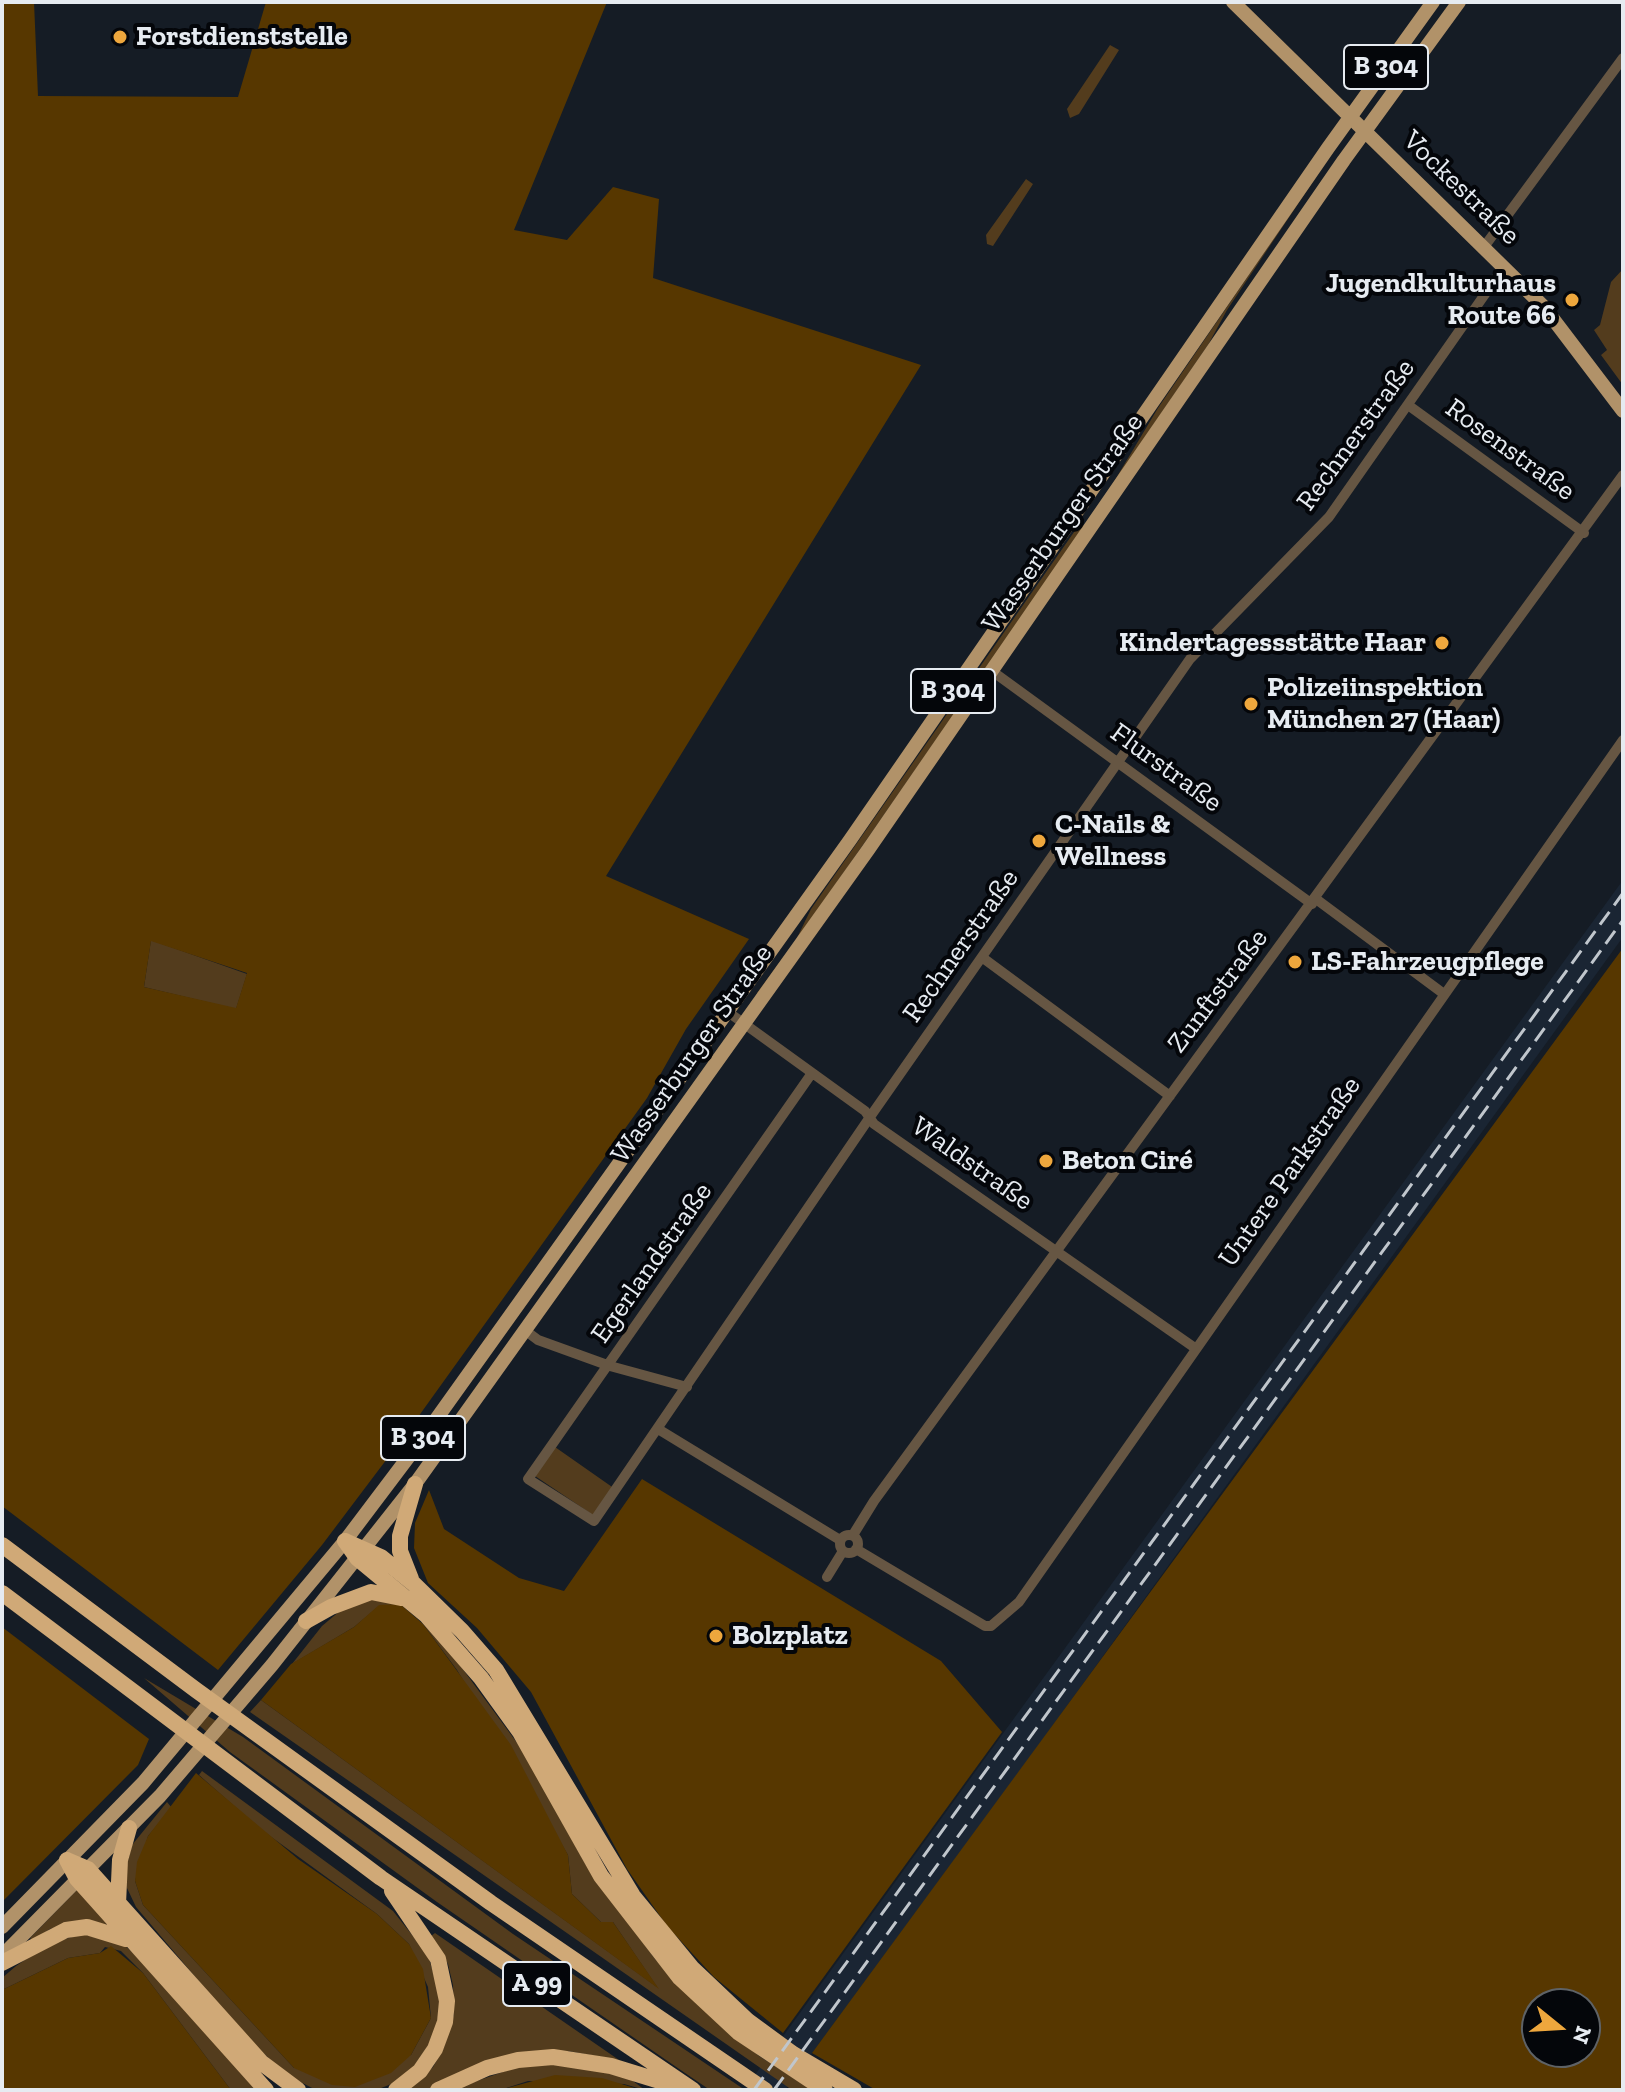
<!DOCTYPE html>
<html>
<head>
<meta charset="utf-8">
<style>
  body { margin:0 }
  #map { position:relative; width:1625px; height:2092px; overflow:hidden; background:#151c25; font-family:"Zilla Slab",serif }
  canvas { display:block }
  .frame { position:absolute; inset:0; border:4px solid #e6ebf1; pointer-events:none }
  .north { position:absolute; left:1521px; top:1988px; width:80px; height:80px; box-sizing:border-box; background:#04060a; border:2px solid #5e6266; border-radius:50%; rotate:108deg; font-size:22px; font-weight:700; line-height:32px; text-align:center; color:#e6ebf1 }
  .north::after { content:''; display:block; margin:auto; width:28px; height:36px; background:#eea73d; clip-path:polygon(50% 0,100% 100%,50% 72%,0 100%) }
</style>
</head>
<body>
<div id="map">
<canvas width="1625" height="2092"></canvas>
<div class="frame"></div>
<div class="north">N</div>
</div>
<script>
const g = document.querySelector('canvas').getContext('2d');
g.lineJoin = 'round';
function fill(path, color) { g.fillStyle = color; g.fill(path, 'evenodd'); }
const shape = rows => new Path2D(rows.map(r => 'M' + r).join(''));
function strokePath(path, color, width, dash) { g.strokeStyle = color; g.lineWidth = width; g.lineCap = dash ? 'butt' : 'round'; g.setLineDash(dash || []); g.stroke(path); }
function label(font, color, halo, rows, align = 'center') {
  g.font = font + ' "Zilla Slab",serif'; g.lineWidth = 8; g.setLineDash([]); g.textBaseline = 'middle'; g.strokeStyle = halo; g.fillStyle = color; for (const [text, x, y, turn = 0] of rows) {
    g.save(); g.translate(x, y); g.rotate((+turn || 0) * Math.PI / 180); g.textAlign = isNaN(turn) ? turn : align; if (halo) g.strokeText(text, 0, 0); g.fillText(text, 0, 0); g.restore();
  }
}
const built = shape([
  [1623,880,1623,937,1030,1757,785,2090,744,2090]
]);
const green = shape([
  [1110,45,1119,50,1079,114,1070,118,1067,109],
  [1330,156,1227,310,1208,345,1109,490,1158,408],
  [1026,179,1033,184,993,246,987,244,986,235],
  [1623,269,1623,385,1601,355,1607,350,1594,330,1600,325,1611,282],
  [1081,522,1084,528,759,994,757,993,796,940,811,909],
  [151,940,247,974,236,1009,144,987],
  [555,1447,615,1489,596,1517,535,1476],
  [371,1597,400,1604,379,1606,354,1627,292,1664,322,1626,341,1610],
  [423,1624,448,1649,523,1751,586,1865,655,1959,689,1996,759,2056,812,2090,792,2090,250,1712,261,1700,657,1987,613,1922,601,1922,572,1894,568,1855,457,1670],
  [144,1678,243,1737,513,1934,745,2090,710,2090,685,2073,437,1902,230,1752],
  [202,1771,393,1911,428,1955,441,2000,435,2035,413,2068,394,2083,376,2090,316,2090,285,2074,242,2032,136,1907,127,1888,125,1873,132,1845,167,1802,172,1808,148,1836,135,1881,143,1905,294,2068,411,2055,431,2018,428,1987,409,1944,377,1914,259,1828,199,1775],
  [78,1889,111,1925,75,1922,50,1929,33,1941,30,1938],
  [435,1933,619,2060,568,2051,541,2051,476,2066,426,2090,408,2090,433,2067,444,2047,454,2014,453,1985,448,1964,431,1936],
  [82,1934,122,1943,140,1959,259,2090,231,2090,143,1973,121,1951,105,1947,100,1953,68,1958,2,1990,2,1978,16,1966,48,1944],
  [568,2064,625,2075,645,2090,624,2084,528,2081,500,2090,451,2090,520,2066]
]);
const forest = shape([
  [2,2,34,2,38,96,238,97,266,2,607,2,514,230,567,240,613,187,659,199,653,278,921,365,606,876,749,939,686,1029,647,1098,408,1431,322,1545,218,1670,2,1506],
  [151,941,247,973,236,1008,144,987],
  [1623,948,1623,2090,876,2090,812,2053],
  [1537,2004,1585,2004,1585,2052,1537,2052],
  [642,1479,941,1661,1002,1732,783,2033,714,1977,667,1926,627,1869,531,1692,477,1628,428,1583,414,1548,415,1523,429,1490,444,1529,519,1578,564,1591],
  [400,1604,423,1624,511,1745,568,1855,572,1894,601,1922,613,1922,659,1989,261,1700,291,1664,354,1627,379,1605],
  [2,1627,149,1739,138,1765,2,1902],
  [196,1773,298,1859,377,1914,409,1944,423,1969,431,2018,411,2055,391,2073,355,2087,332,2085,294,2068,143,1905,135,1881,137,1862,148,1836],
  [111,1946,143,1973,231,2090,2,2090,2,1990,68,1958,100,1953],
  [555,2075,602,2078,641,2090,500,2090]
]);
const minor = shape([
  [1484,247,1623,58],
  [1408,405,1584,533],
  [992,671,1312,904],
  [1316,899,1444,994],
  [983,958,1170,1096],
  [728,1012,865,1111,874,1124,1195,1348],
  [812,1073,528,1479,594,1521,870,1117,1190,659,1329,517,1504,267],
  [526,1331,538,1340,610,1366,687,1387],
  [658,1429,840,1540],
  '840 1544a9 9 0 1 1 18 0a9 9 0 1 1-18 0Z',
  [853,1535,874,1501,1623,475],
  [856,1549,985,1626,991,1626,1019,1602,1623,740],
  [827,1577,843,1551]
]);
const major = shape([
  [1233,2,1544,307,1623,411],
  [2,1927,143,1783,345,1541,422,1439,850,840,1328,148,1433,2],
  [2,1956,160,1796,272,1665,415,1484,868,850,1344,160,1459,2]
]);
const highway = shape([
  [345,1541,381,1557,414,1584,462,1631,496,1670,633,1896,692,1968,748,2021,793,2054,854,2090],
  [345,1541,357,1558,426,1615,481,1678,520,1732,601,1876,680,1978,738,2032,825,2090],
  [2,1545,196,1690,491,1903,765,2090],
  [411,1579,400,1551,400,1536,415,1484],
  [2,1593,381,1878,693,2090],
  [306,1621,331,1607,371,1592,401,1598],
  [67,1860,88,1869,262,2063,298,2090],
  [67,1860,77,1879,266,2090],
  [392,1891,438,1959,447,2001,445,2022,435,2049,420,2071,396,2090],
  [118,1904,120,1860,129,1828],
  [2,1963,66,1930,87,1927,126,1939],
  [438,2090,487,2068,518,2060,553,2057,611,2066,679,2087]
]);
const rail = shape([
  [754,2090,1623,893],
  [774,2090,1623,920]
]);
const markers = [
  [120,37,8,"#eea73d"],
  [1572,300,8,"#eea73d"],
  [1442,643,8,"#eea73d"],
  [1251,704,8,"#eea73d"],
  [1039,841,8,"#eea73d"],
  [1295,962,8,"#eea73d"],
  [1046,1161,8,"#eea73d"],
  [716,1636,8,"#eea73d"]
];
const shields = [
  [1386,67,84],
  [953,691,84],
  [423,1438,84],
  [537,1984,68]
];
const shieldNames = [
  ["B 304",1386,67],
  ["B 304",953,691],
  ["B 304",423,1438],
  ["A 99",537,1984]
];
const poiNames = [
  ["Forstdienststelle",136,37],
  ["Jugendkulturhaus",1556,284,"right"],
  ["Route 66",1556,316,"right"],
  ["Kindertagessstätte Haar",1426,643,"right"],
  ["Polizeiinspektion",1267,688],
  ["München 27 (Haar)",1267,720],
  ["C-Nails &",1055,825],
  ["Wellness",1055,857],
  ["LS-Fahrzeugpflege",1311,962],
  ["Beton Ciré",1062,1161],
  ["Bolzplatz",732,1636]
];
const streetNames = [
  ["Vockestraße",1461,188,44],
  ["Rechnerstraße",1356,435,-54],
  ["Rosenstraße",1510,450,36],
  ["Wasserburger Straße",1063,523,-55],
  ["Flurstraße",1166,768,36],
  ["Rechnerstraße",961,946,-55],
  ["Zunftstraße",1218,991,-53],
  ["Wasserburger Straße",692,1054,-55],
  ["Waldstraße",972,1164,35],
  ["Untere Parkstraße",1290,1172,-55],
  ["Egerlandstraße",652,1263,-55]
];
fill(built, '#1a2533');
fill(green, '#533c1d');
fill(forest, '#573700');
strokePath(minor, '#665643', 10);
strokePath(major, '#b19269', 14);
strokePath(highway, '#d0a977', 16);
strokePath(rail, '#c0c6cc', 3, [16, 8]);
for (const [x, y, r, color] of markers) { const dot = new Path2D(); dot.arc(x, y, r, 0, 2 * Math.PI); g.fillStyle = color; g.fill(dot); strokePath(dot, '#04060a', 3); }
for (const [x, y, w] of shields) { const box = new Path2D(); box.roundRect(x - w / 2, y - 22, w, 44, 6); g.fillStyle = '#04060a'; g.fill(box); strokePath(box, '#e6ebf1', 2); }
label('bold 26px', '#e6ebf1', null, shieldNames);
label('bold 28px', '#e6ebf1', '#04060a', poiNames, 'left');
label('28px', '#e6ebf1', '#04060a', streetNames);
</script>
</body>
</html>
